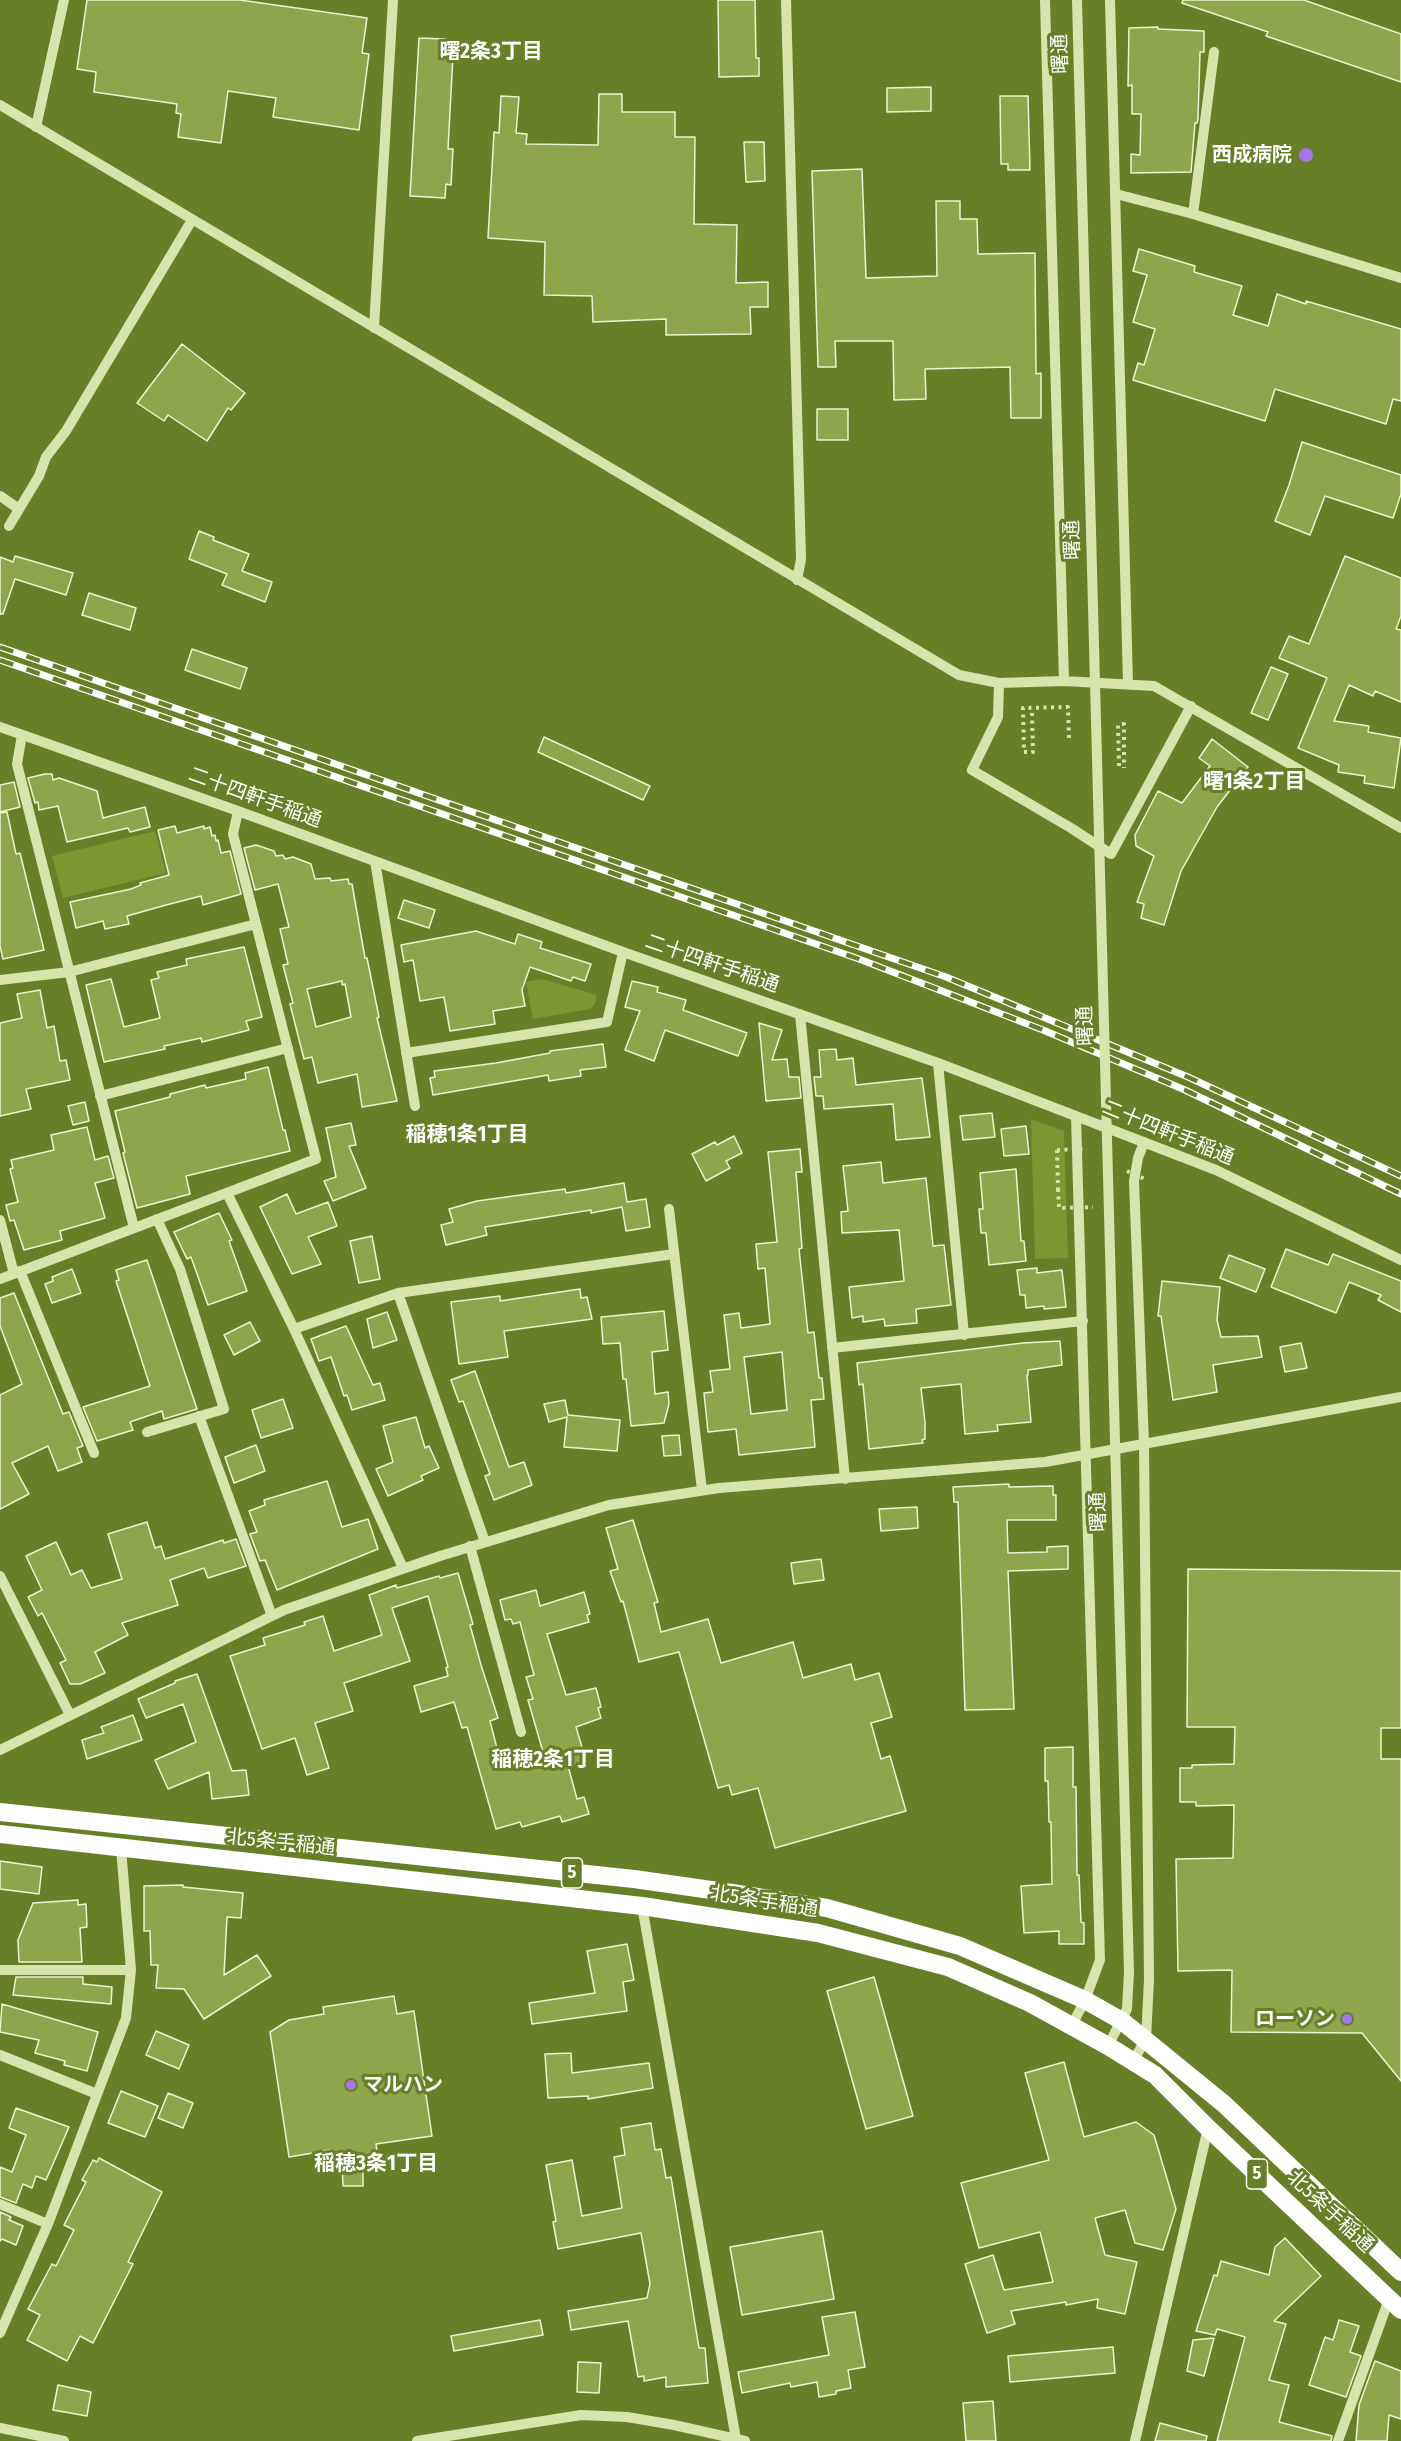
<!DOCTYPE html>
<html>
<head>
<meta charset="utf-8">
<style>
  body { margin:0 }
  canvas { display:block; background:#677f27 }
</style>
</head>
<body>
<canvas width="1401" height="2441"></canvas>
<script>
const g = document.querySelector('canvas').getContext('2d');
g.lineJoin = 'round';
function fill(path, color) { g.fillStyle = color; g.fill(path, 'evenodd'); }
const shape = rows => new Path2D(rows.map(r => 'M' + r).join(''));
function strokePath(path, color, width, dash) { g.strokeStyle = color; g.lineWidth = width; g.lineCap = dash ? 'butt' : 'round'; g.setLineDash(dash || []); g.stroke(path); }
function label(font, color, halo, rows, align = 'center') {
  g.font = font + ' "Fira Sans Condensed","Noto Sans JP",sans-serif'; g.lineWidth = 6; g.setLineDash([]); g.textBaseline = 'middle'; g.strokeStyle = halo; g.fillStyle = color; for (const [text, x, y, turn = 0] of rows) {
    g.save(); g.translate(x, y); g.rotate((+turn || 0) * Math.PI / 180); g.textAlign = isNaN(turn) ? turn : align; if (halo) g.strokeText(text, 0, 0); g.fillText(text, 0, 0); g.restore();
  }
}
const green = shape([
  [155,831,166,873,63,898,52,856],
  [542,979,597,995,595,1004,590,1009,533,1019,526,982],
  [1031,1119,1064,1131,1068,1258,1035,1259]
]);
const building = shape([
  [87,0,240,0,367,18,362,53,369,54,359,130,273,117,276,98,228,91,221,143,178,137,181,114,176,113,177,104,94,92,96,72,77,69,87,0],
  [718,0,755,0,756,58,759,58,759,76,719,77,718,0],
  [1183,0,1304,0,1401,34,1401,82,1266,36,1268,32,1182,3,1183,0],
  [1158,27,1158,29,1204,31,1204,52,1200,52,1198,119,1197,123,1195,123,1191,172,1131,173,1131,154,1140,155,1141,114,1132,114,1132,85,1128,86,1129,28,1158,27],
  [419,38,446,39,446,55,453,55,448,149,453,149,451,185,446,184,445,198,410,196,419,38],
  [931,87,931,111,887,112,887,88,931,87],
  [599,94,622,94,622,112,675,112,675,137,695,137,694,224,737,225,736,283,768,282,768,307,750,307,751,334,666,335,666,319,593,322,592,296,544,295,545,242,488,238,494,132,499,133,501,96,519,97,516,133,527,134,526,144,598,145,599,94],
  [1000,96,1028,96,1030,170,1008,170,1008,164,1001,164,1000,96],
  [744,142,764,142,765,181,746,182,744,142],
  [862,169,866,278,937,276,936,201,960,201,960,219,977,219,978,254,1035,253,1036,374,1041,373,1041,418,1011,418,1010,367,925,369,926,399,894,400,893,341,835,341,836,367,818,367,812,171,862,169],
  [1139,249,1195,266,1194,272,1242,286,1233,315,1268,326,1277,294,1306,304,1306,301,1401,329,1401,401,1393,399,1386,424,1275,389,1265,421,1133,380,1138,363,1144,365,1155,329,1133,322,1147,275,1133,271,1139,249],
  [182,344,245,393,231,410,228,408,207,441,168,415,164,421,137,403,182,344],
  [817,409,848,409,848,440,817,440,817,409],
  [1302,442,1401,475,1401,494,1393,518,1325,496,1310,535,1275,521,1289,485,1302,442],
  [199,531,214,537,213,540,249,554,242,571,272,582,265,602,222,585,227,574,189,559,199,531],
  [15,556,73,573,66,595,15,579,3,614,0,614,0,557,13,562,15,556],
  [1345,556,1401,578,1401,616,1396,629,1401,630,1401,702,1375,691,1373,696,1349,685,1334,721,1369,726,1368,732,1401,738,1394,788,1364,783,1365,776,1338,772,1339,765,1298,748,1327,678,1279,658,1289,636,1309,644,1345,556],
  [89,593,136,608,130,630,82,615,89,593],
  [192,649,247,668,240,689,185,670,192,649],
  [1271,667,1288,674,1268,720,1251,713,1271,667],
  [544,737,650,786,643,800,538,752,544,737],
  [1212,739,1248,767,1217,807,1181,871,1164,925,1141,918,1144,904,1137,902,1154,856,1136,846,1135,835,1158,791,1182,803,1210,766,1199,758,1212,739],
  [45,774,52,774,53,780,59,778,97,791,103,818,145,807,150,827,130,832,128,828,67,842,58,806,39,810,38,802,35,803,28,778,45,774],
  [14,782,20,807,0,812,0,785,14,782],
  [7,812,16,854,20,853,44,950,3,959,0,946,0,813,7,812],
  [175,826,177,833,204,826,204,829,210,827,212,836,215,835,216,841,218,840,221,853,230,851,241,894,203,905,201,896,166,905,127,916,129,924,105,929,103,921,76,928,70,902,131,889,141,885,140,883,169,875,158,830,175,826],
  [256,845,274,851,276,856,283,855,285,859,293,857,311,864,315,879,330,878,331,881,348,879,349,884,352,884,365,958,367,958,379,1017,377,1018,397,1101,362,1107,357,1074,318,1083,312,1057,304,1059,290,1004,293,1003,283,965,288,964,280,929,289,927,278,884,255,890,244,848,256,845],
  [342,981,342,985,345,984,351,1017,316,1027,307,989,342,981],
  [404,900,435,910,429,928,398,918,404,900],
  [476,931,515,944,518,934,542,942,540,948,591,964,585,981,573,977,571,981,530,967,522,990,525,1006,493,1011,495,1024,450,1031,444,997,420,1001,413,960,404,962,401,945,476,931],
  [244,947,262,1017,246,1021,249,1030,202,1042,201,1038,164,1046,165,1049,104,1062,86,985,111,979,124,1027,160,1018,151,980,159,978,157,972,187,965,186,959,244,947],
  [632,981,658,987,657,992,686,1000,683,1010,747,1033,738,1056,665,1030,654,1061,625,1050,640,1011,625,1007,632,981],
  [40,990,47,1028,54,1026,60,1061,66,1060,70,1080,26,1089,31,1109,0,1116,0,1023,22,1018,17,994,40,990],
  [759,1023,782,1030,772,1060,787,1059,789,1077,799,1077,801,1098,766,1101,759,1023],
  [603,1044,606,1067,580,1070,581,1076,549,1081,548,1075,433,1095,430,1078,435,1077,434,1071,496,1063,550,1053,550,1051,603,1044],
  [836,1049,837,1060,853,1058,856,1085,922,1078,930,1137,896,1140,893,1104,824,1109,823,1096,816,1096,814,1077,821,1077,819,1050,836,1049],
  [268,1067,283,1130,285,1130,290,1151,186,1176,190,1194,137,1208,123,1153,125,1152,115,1111,170,1097,170,1094,205,1085,206,1088,246,1079,245,1073,268,1067],
  [85,1102,89,1121,73,1125,68,1106,85,1102],
  [992,1113,995,1137,963,1140,960,1116,992,1113],
  [351,1123,356,1145,349,1146,366,1188,333,1201,324,1181,336,1177,326,1128,351,1123],
  [1026,1126,1029,1154,1004,1156,1001,1129,1026,1126],
  [87,1127,95,1160,108,1156,114,1178,95,1183,105,1218,60,1231,62,1240,24,1250,14,1220,10,1221,6,1205,18,1202,10,1169,13,1168,11,1160,54,1150,51,1135,87,1127],
  [734,1136,742,1153,726,1161,730,1168,706,1181,692,1154,715,1142,717,1145,734,1136],
  [800,1149,802,1172,796,1172,802,1248,799,1249,808,1333,814,1332,819,1378,822,1378,824,1399,811,1400,815,1447,739,1455,736,1429,708,1432,704,1393,713,1392,710,1371,730,1369,724,1315,739,1313,741,1328,770,1324,765,1268,758,1269,756,1244,777,1242,768,1152,800,1149],
  [782,1352,787,1410,751,1414,744,1357,782,1352],
  [881,1162,883,1183,926,1178,933,1246,944,1245,951,1305,916,1309,917,1323,885,1326,884,1319,863,1322,863,1316,852,1318,849,1287,904,1281,899,1230,842,1233,841,1212,848,1211,843,1166,881,1162],
  [1016,1169,1021,1241,1024,1241,1026,1261,989,1265,986,1233,981,1233,979,1209,983,1209,980,1173,1016,1169],
  [624,1183,627,1202,646,1199,650,1227,626,1231,622,1207,591,1213,591,1210,485,1227,487,1235,446,1245,441,1225,453,1222,449,1209,477,1201,565,1189,566,1193,624,1183],
  [287,1194,296,1214,328,1202,337,1226,308,1237,321,1264,292,1274,260,1207,287,1194],
  [219,1213,232,1240,229,1241,247,1291,208,1305,191,1257,187,1259,174,1232,219,1213],
  [372,1236,380,1279,359,1283,350,1241,372,1236],
  [1286,1249,1328,1265,1333,1254,1401,1281,1401,1312,1378,1300,1381,1295,1349,1282,1336,1313,1271,1287,1286,1249],
  [1229,1255,1265,1269,1256,1292,1220,1278,1229,1255],
  [147,1260,197,1409,164,1419,162,1411,130,1422,133,1430,97,1441,83,1407,150,1386,116,1281,119,1280,116,1270,147,1260],
  [1037,1268,1037,1273,1062,1270,1066,1307,1044,1309,1044,1306,1026,1308,1025,1295,1020,1295,1017,1270,1037,1268],
  [72,1269,81,1293,52,1303,45,1284,53,1281,52,1277,72,1269],
  [1162,1281,1220,1287,1217,1320,1221,1337,1258,1336,1262,1357,1213,1365,1217,1392,1173,1400,1161,1316,1158,1316,1162,1281],
  [580,1289,581,1298,587,1297,592,1319,504,1331,508,1357,459,1364,451,1302,500,1296,500,1301,580,1289],
  [14,1293,63,1414,69,1412,83,1446,77,1448,82,1462,58,1471,48,1446,12,1463,29,1494,0,1509,0,1395,22,1384,0,1326,0,1298,14,1293],
  [664,1311,668,1350,652,1352,655,1394,668,1392,669,1404,664,1423,631,1426,626,1379,623,1379,620,1343,603,1344,601,1317,664,1311],
  [387,1312,397,1340,373,1348,367,1319,387,1312],
  [250,1322,260,1341,234,1355,224,1335,250,1322],
  [346,1326,373,1385,380,1383,385,1400,352,1410,347,1395,344,1396,331,1357,319,1361,311,1339,346,1326],
  [1060,1341,1062,1365,1028,1370,1028,1375,1027,1375,1031,1422,997,1425,998,1431,965,1434,961,1384,921,1388,925,1422,925,1439,922,1440,923,1443,869,1449,863,1384,859,1385,857,1363,1023,1343,1060,1341],
  [1301,1343,1307,1368,1285,1372,1280,1347,1301,1343],
  [475,1371,509,1467,524,1462,532,1485,494,1500,485,1476,490,1474,463,1401,459,1402,451,1380,475,1371],
  [283,1399,293,1428,261,1438,252,1410,283,1399],
  [565,1400,568,1415,620,1420,617,1451,564,1447,567,1417,549,1422,544,1404,565,1400],
  [416,1417,425,1448,429,1446,439,1468,421,1476,423,1480,388,1496,376,1469,393,1462,383,1426,416,1417],
  [679,1435,681,1455,664,1456,662,1436,679,1435],
  [256,1445,265,1471,234,1483,225,1457,256,1445],
  [327,1481,342,1527,368,1519,378,1549,277,1590,265,1560,260,1561,250,1534,257,1532,249,1511,265,1505,264,1500,327,1481],
  [1009,1484,1009,1487,1053,1486,1053,1495,1056,1495,1056,1520,1007,1520,1008,1553,1047,1552,1047,1547,1068,1546,1068,1569,1008,1571,1014,1709,965,1710,958,1502,954,1502,953,1487,1009,1484],
  [917,1507,918,1528,881,1531,879,1509,917,1507],
  [633,1520,658,1602,654,1603,661,1632,708,1619,721,1663,793,1642,803,1678,851,1664,855,1680,879,1673,892,1717,871,1723,881,1759,890,1756,906,1811,775,1848,758,1788,732,1795,729,1785,718,1788,679,1652,639,1662,623,1601,621,1602,610,1571,618,1569,606,1528,633,1520],
  [147,1522,155,1548,161,1546,165,1559,223,1540,224,1543,236,1539,246,1566,208,1578,204,1568,170,1580,178,1605,122,1623,128,1635,95,1652,105,1673,80,1684,70,1684,60,1663,66,1660,42,1613,38,1616,28,1597,42,1590,26,1556,56,1542,71,1575,82,1570,91,1588,122,1579,108,1534,147,1522],
  [821,1559,824,1580,794,1584,791,1563,821,1559],
  [1188,1569,1401,1571,1401,1728,1381,1728,1381,1759,1401,1759,1401,2081,1362,2033,1231,2032,1232,1970,1178,1971,1176,1859,1233,1858,1234,1805,1196,1806,1196,1802,1180,1802,1180,1768,1192,1768,1192,1765,1234,1764,1235,1727,1187,1727,1188,1569],
  [458,1573,473,1624,470,1625,481,1665,498,1718,490,1721,501,1764,543,1752,528,1700,533,1699,526,1677,534,1675,520,1622,513,1624,511,1619,505,1620,500,1600,536,1590,540,1606,584,1592,590,1614,587,1615,589,1622,547,1634,566,1695,596,1688,601,1707,598,1708,601,1718,576,1727,586,1761,568,1766,577,1799,584,1797,589,1814,562,1822,560,1816,522,1827,520,1822,496,1829,467,1727,462,1728,454,1702,421,1712,414,1686,448,1676,446,1668,448,1667,428,1596,392,1608,410,1661,344,1683,353,1711,315,1723,329,1768,307,1775,295,1738,262,1749,230,1656,265,1645,263,1638,305,1625,304,1622,323,1616,334,1651,382,1635,369,1595,396,1585,397,1588,439,1576,440,1578,458,1573],
  [197,1674,232,1771,246,1770,249,1795,212,1799,209,1772,168,1789,155,1760,196,1742,183,1704,146,1718,138,1699,175,1683,175,1681,197,1674],
  [133,1715,142,1740,87,1759,82,1740,104,1733,101,1727,133,1715],
  [1073,1747,1073,1787,1076,1787,1077,1875,1079,1875,1081,1922,1084,1923,1084,1944,1059,1944,1059,1931,1024,1933,1021,1886,1052,1884,1051,1822,1049,1822,1048,1781,1045,1781,1045,1748,1073,1747],
  [0,1861,42,1867,39,1894,0,1889,0,1861],
  [183,1885,183,1887,243,1893,241,1918,227,1917,224,1975,257,1955,271,1976,204,2019,184,1989,156,1988,158,1965,151,1965,150,1931,144,1931,144,1886,183,1885],
  [78,1900,78,1905,86,1904,87,1927,80,1928,82,1962,19,1962,18,1940,33,1903,78,1900],
  [627,1944,634,1980,623,1982,627,2011,532,2024,529,2003,595,1993,587,1951,627,1944],
  [16,1977,83,1977,83,1984,112,1987,111,2004,13,1995,16,1977],
  [874,1977,913,2116,866,2129,827,1991,874,1977],
  [394,1996,397,2014,414,2011,432,2136,376,2144,378,2158,363,2160,363,2186,343,2186,342,2163,333,2165,331,2150,289,2157,270,2032,289,2020,324,2014,323,2007,394,1996],
  [2,2004,98,2032,87,2071,64,2065,65,2061,35,2053,39,2040,0,2032,2,2004],
  [156,2031,189,2045,179,2069,146,2055,156,2031],
  [571,2053,572,2073,649,2063,653,2088,588,2099,588,2096,548,2098,545,2054,571,2053],
  [1064,2062,1084,2137,1136,2122,1154,2135,1176,2209,1163,2250,1135,2243,1125,2210,1095,2218,1105,2255,1137,2262,1125,2314,1097,2308,1098,2299,1066,2305,1066,2302,1011,2311,1015,2324,987,2333,965,2264,993,2255,1004,2290,1053,2282,1040,2232,979,2248,961,2183,1049,2160,1025,2073,1064,2062],
  [121,2091,158,2106,145,2137,108,2123,121,2091],
  [168,2093,193,2103,183,2128,158,2118,168,2093],
  [16,2108,69,2127,46,2180,36,2176,32,2188,23,2184,16,2203,0,2197,0,2167,12,2172,26,2135,9,2128,16,2108],
  [651,2123,655,2150,661,2149,666,2178,671,2177,699,2348,705,2348,708,2383,666,2387,666,2377,644,2381,644,2376,638,2377,628,2321,571,2330,568,2311,647,2298,650,2284,641,2233,558,2249,553,2222,556,2221,546,2165,572,2160,582,2216,622,2208,614,2157,625,2155,621,2128,651,2123],
  [99,2158,162,2192,128,2262,133,2264,93,2343,80,2336,67,2361,27,2340,40,2315,28,2309,52,2264,56,2266,74,2230,64,2225,86,2182,82,2180,93,2160,97,2162,99,2158],
  [0,2212,11,2217,9,2220,23,2226,16,2245,2,2239,0,2241,0,2212],
  [822,2231,834,2299,742,2315,730,2247,822,2231],
  [1285,2238,1321,2276,1274,2321,1286,2324,1269,2380,1289,2385,1279,2422,1332,2436,1331,2441,1217,2441,1245,2337,1217,2329,1215,2335,1196,2331,1214,2275,1217,2276,1221,2261,1269,2275,1275,2247,1285,2238],
  [855,2312,865,2367,848,2370,851,2388,836,2391,836,2394,819,2397,817,2382,791,2387,790,2383,742,2393,738,2372,829,2355,822,2317,855,2312],
  [540,2320,543,2335,454,2351,451,2336,540,2320],
  [1339,2320,1359,2326,1350,2352,1361,2356,1346,2397,1309,2385,1325,2337,1333,2340,1339,2320],
  [1214,2338,1204,2376,1187,2371,1193,2340,1214,2338],
  [1113,2347,1115,2373,1010,2382,1008,2356,1113,2347],
  [1375,2361,1401,2371,1401,2419,1389,2415,1387,2441,1356,2441,1359,2405,1375,2361],
  [578,2362,601,2363,599,2393,577,2392,578,2362],
  [58,2385,91,2392,87,2416,53,2410,58,2385],
  [993,2401,996,2441,966,2441,963,2403,993,2401],
  [1160,2423,1207,2436,1206,2441,1155,2441,1160,2423]
]);
const path = shape([
  [1032,713,1033,752,1024,752,1023,708,1068,707,1069,740],
  [1119,766,1118,725,1124,724,1124,768],
  [1057,1150,1058,1189]
]);
const minor = shape([
  [786,0,801,559,797,580],
  [1045,0,1064,681],
  [1110,0,1128,683],
  [0,105,959,675,999,683,1064,681,1154,686,1401,828],
  [36,127,64,0],
  [1116,194,1193,214,1401,278],
  [1193,214,1214,52],
  [374,328,393,0],
  [0,496,19,509],
  [9,526,39,476,46,457,66,431,192,220],
  [999,683,998,717,972,770,1071,828,1111,854,1191,706],
  [0,727,238,811,623,952,938,1063,1216,1170,1401,1260],
  [22,735,17,764,134,1228],
  [375,861,415,1106],
  [0,980,69,972,256,924],
  [800,1014,845,1479],
  [406,1053,607,1022,623,952],
  [938,1063,964,1335],
  [100,1096,288,1048],
  [227,1193,294,1329,403,1568],
  [669,1209,702,1490],
  [0,1220,14,1274],
  [20,1271,94,1453],
  [0,1279,316,1159,233,834,238,811],
  [398,1293,485,1542],
  [294,1329,398,1293,674,1254],
  [832,1348,1083,1321],
  [199,1416,272,1616],
  [147,1432,224,1409,180,1269,157,1219],
  [470,1546,521,1732],
  [0,1576,70,1715],
  [0,1750,284,1610,440,1556,609,1505,719,1488,1045,1462,1401,1397],
  [642,1906,736,2439],
  [0,1970,131,1970],
  [1072,2025,1085,2000,1100,1960,1076,1116],
  [1108,2046,1127,2009,1129,1972],
  [0,2055,97,2094],
  [1133,2061,1146,2039,1149,1980,1144,1444,1134,1181,1138,1158,1144,1142],
  [0,2204,48,2224],
  [0,2333,48,2224,126,2018,131,1970,121,1848],
  [0,2428,64,2441],
  [417,2441,581,2415,627,2417,674,2425,745,2441],
  [1135,2441,1208,2128],
  [1338,2441,1389,2299]
]);
const highway = shape([
  [0,1812,634,1879,732,1893,827,1908,960,1946,1085,2000,1122,2021,1224,2104,1401,2272],
  [0,1834,642,1906,818,1933,948,1967,1030,2003,1108,2046,1155,2075,1208,2128,1401,2310]
]);
const rail = shape([
  [0,647,946,977,1188,1077,1401,1176],
  [0,660,859,959,1043,1030,1185,1090,1401,1194]
]);
const pathBridge = shape([
  [1057,1150,1083,1149],
  [1127,1171,1145,1179],
  [1058,1189,1059,1208,1093,1207]
]);
const minorBridge = shape([
  [1077,0,1129,1972]
]);
const markers = [
  [1306,155,8,"#a673ed"],
  [1347,2019,6,"#a673ed"],
  [351,2085,6,"#a673ed"]
];
const shields = [
  [572,1873,21],
  [1257,2174,21]
];
const shieldNames = [
  ["5",572,1873],
  ["5",1257,2174]
];
const streetNames = [
  ["曙通",1061,54,-92],
  ["曙通",1073,540,-92],
  ["二十四軒手稲通",255,798,20],
  ["二十四軒手稲通",712,964,19],
  ["曙通",1086,1026,-92],
  ["二十四軒手稲通",1168,1133,22],
  ["曙通",1099,1512,-92],
  ["北5条手稲通",281,1843,6],
  ["北5条手稲通",764,1902,9],
  ["北5条手稲通",1330,2212,43]
];
const poiNames = [
  ["西成病院",1292,155],
  ["ローソン",1335,2019],
  ["マルハン",363,2085,"left"]
];
const neighbourhoodNames = [
  ["曙2条3丁目",491,52],
  ["曙1条2丁目",1254,782],
  ["稲穂1条1丁目",467,1135],
  ["稲穂2条1丁目",553,1760],
  ["稲穂3条1丁目",376,2164]
];
fill(green, '#7c9632');
fill(building, '#8ea54b');
strokePath(building, '#ebf4d0', 1.5);
strokePath(path, '#d7e5ad', 4, [3, 4.5]);
strokePath(minor, '#d7e5ad', 10);
strokePath(highway, '#fff', 18);
strokePath(rail, '#fff', 7);
strokePath(rail, '#677f27', 4.5, [14]);
strokePath(pathBridge, '#d7e5ad', 4, [3, 4.5]);
strokePath(minorBridge, '#d7e5ad', 10);
for (const [x, y, r, color] of markers) { const dot = new Path2D(); dot.arc(x, y, r, 0, 2 * Math.PI); g.fillStyle = color; g.fill(dot); strokePath(dot, '#677f27', 2); }
for (const [x, y, w] of shields) { const box = new Path2D(); box.roundRect(x - w / 2, y - 15, w, 30, 4.5); g.fillStyle = '#677f27'; g.fill(box); strokePath(box, '#fff', 1.5); }
label('bold 18px', '#fff', null, shieldNames);
label('20px', '#fff', '#677f27', streetNames);
label('bold 20px', '#fff', '#677f27', poiNames, 'right');
label('bold 21px', '#fff', '#677f27', neighbourhoodNames);
</script>
</body>
</html>
